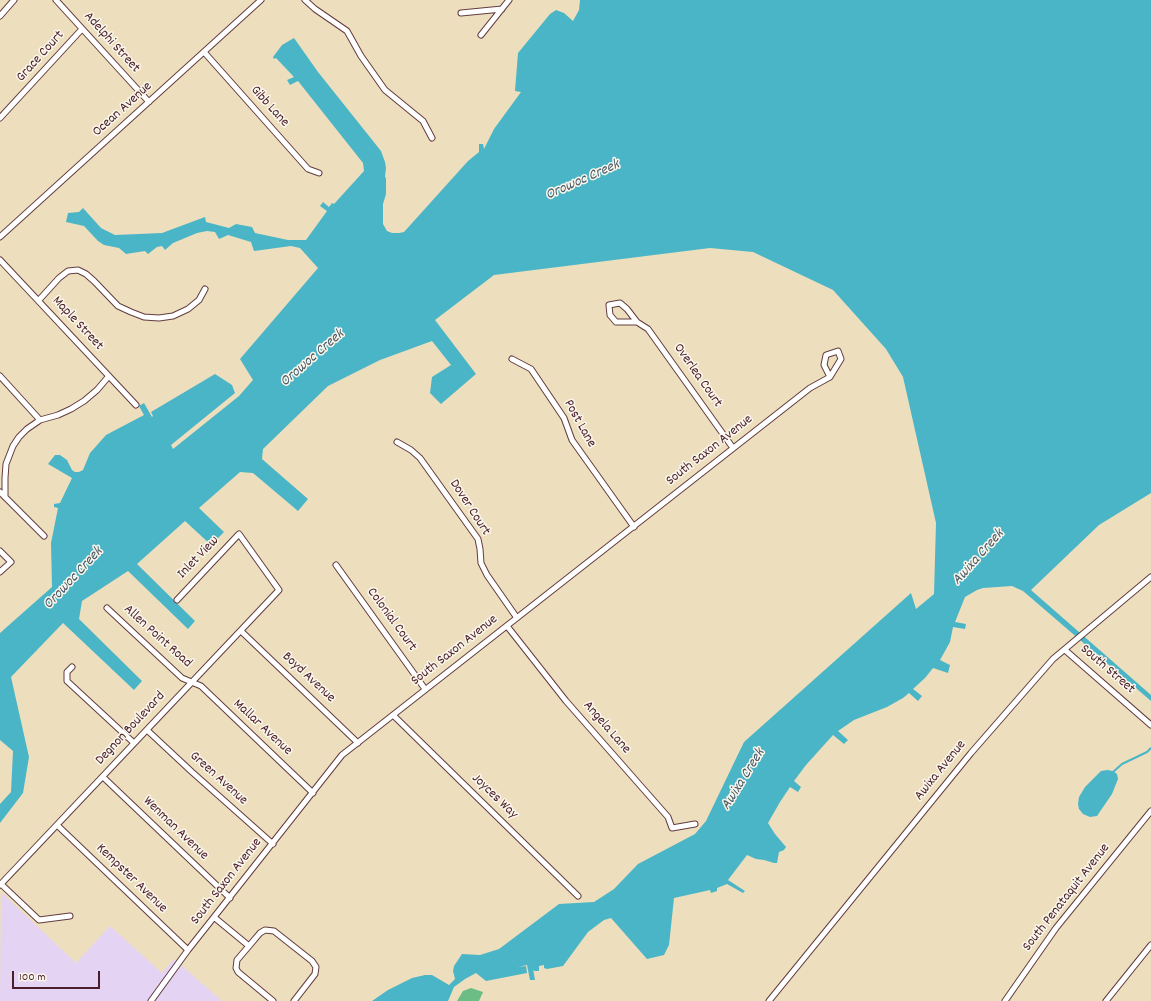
<!DOCTYPE html>
<html>
<head>
<meta charset="utf-8">
<style>
  body { margin:0 }
  #map { position:relative; width:1151px; height:1001px; overflow:hidden; background:#eddfbd; font-family:Dekko,sans-serif }
  canvas { display:block }
  .scale { position:absolute; left:12px; top:971px; width:88px; height:18px; box-sizing:border-box; border:2px solid #4a1f2b; border-top:0; padding-left:5px; font-size:12px; line-height:14px; white-space:nowrap; color:#4a1f2b; -webkit-text-stroke:3px #fbf7ec; paint-order:stroke }
</style>
</head>
<body>
<div id="map">
<canvas width="1151" height="1001"></canvas>
<div class="scale">100 m</div>
</div>
<script>
const g = document.querySelector('canvas').getContext('2d');
g.lineJoin = 'round';
function fill(path, color) { g.fillStyle = color; g.fill(path, 'evenodd'); }
const shape = rows => new Path2D(rows.map(r => 'M' + r).join(''));
function strokePath(path, color, width, dash) { g.strokeStyle = color; g.lineWidth = width; g.lineCap = dash ? 'butt' : 'round'; g.setLineDash(dash || []); g.stroke(path); }
function label(font, color, halo, rows, align = 'center') {
  g.font = font + ' Dekko,sans-serif'; g.lineWidth = 3; g.setLineDash([]); g.textBaseline = 'middle'; g.strokeStyle = halo; g.fillStyle = color; for (const [text, x, y, turn = 0] of rows) {
    g.save(); g.translate(x, y); g.rotate((+turn || 0) * Math.PI / 180); g.textAlign = isNaN(turn) ? turn : align; if (halo) g.strokeText(text, 0, 0); g.fillText(text, 0, 0); g.restore();
  }
}
const built = shape([
  [1,892,76,963,110,926,162,973,174,959,222,1001,0,1001]
]);
const forest = shape([
  [471,988,483,992,479,1001,457,1001,463,991]
]);
const water = shape([
  [580,0,1151,0,1151,493,1099,525,1031,590,1151,695,1151,701,1023,591,1012,586,983,588,977,590,965,597,955,622,966,624,965,629,953,627,950,642,940,660,950,665,948,673,933,668,925,678,913,689,922,696,918,701,909,693,903,698,887,707,854,720,838,731,848,740,844,744,833,735,806,765,794,781,801,787,798,792,790,787,780,802,768,823,775,834,786,847,784,850,779,852,777,863,774,863,764,860,756,859,747,855,728,880,745,891,743,893,727,884,717,888,717,891,711,893,710,890,674,898,669,945,664,955,647,959,611,918,604,920,588,932,563,966,547,969,544,968,544,965,539,966,539,971,534,971,533,969,535,980,530,980,527,965,518,967,526,966,527,973,486,981,476,973,465,979,454,987,448,1001,372,1001,388,990,412,978,425,975,432,975,449,985,455,979,453,971,454,966,462,954,480,955,499,949,559,904,594,902,614,889,638,864,695,834,706,821,744,742,911,593,916,609,934,594,936,523,903,377,886,349,833,290,753,252,710,248,494,275,435,320,476,374,441,404,430,393,432,377,451,365,432,341,380,360,328,386,263,449,262,459,308,499,298,511,253,473,240,472,199,508,224,532,211,545,185,521,137,564,195,621,188,629,128,571,82,601,79,619,142,681,134,690,63,623,11,677,29,757,23,793,0,823,0,804,11,792,13,751,0,740,0,633,52,587,51,543,58,508,54,507,54,504,60,503,72,478,48,464,55,455,60,455,67,460,72,470,75,472,79,472,83,470,90,453,106,435,144,415,139,406,144,403,152,417,153,416,151,412,215,374,232,385,235,393,171,445,173,449,239,396,253,380,240,359,318,268,300,248,291,246,254,251,251,242,228,235,219,239,215,232,207,231,197,233,173,243,165,250,162,246,157,247,148,254,145,251,126,254,119,248,104,245,98,241,84,226,66,222,68,213,79,212,83,208,101,228,115,235,162,233,205,217,206,222,229,228,236,224,252,227,255,233,288,240,306,240,327,211,320,206,323,202,329,207,332,203,334,204,364,171,363,163,298,81,290,85,287,80,294,77,276,58,274,59,273,57,282,45,294,38,318,72,381,151,385,162,386,168,385,177,386,178,386,194,383,204,383,224,387,231,392,233,399,233,404,232,468,161,479,152,479,144,483,144,484,149,494,129,521,92,515,91,518,53,550,14,556,10,564,13,573,21,579,10],
  [1107,770,1113,771,1117,774,1118,779,1112,794,1099,813,1097,816,1090,817,1083,814,1079,809,1078,804,1079,797,1085,787,1101,771]
]);
const stream = shape([
  [1113,772,1122,764,1147,752,1151,748]
]);
const minor = shape([
  [56,0,149,102],
  [305,0,315,9,347,31,361,56,385,90,423,121,432,138],
  [461,13,502,9],
  [0,16,14,0],
  [481,35,509,0],
  [204,52,308,169,319,173],
  [0,118,82,29],
  [0,237,261,0],
  [0,260,136,405],
  [39,300,59,278,68,271,78,270,86,274,94,281,118,306,131,312,144,317,159,318,173,316,188,309,199,300,205,289],
  [637,322,616,322,610,315,609,305,620,303,627,309,637,322,648,329,733,448],
  [512,359,531,369,564,418,572,440,634,527],
  [0,376,40,420],
  [397,442,411,450,420,458,478,539,480,549,481,563,487,575,517,618],
  [0,492,44,536],
  [5,497,5,478,6,464,13,446,19,437,27,429,40,420,58,415,71,409,84,401,97,390,109,376],
  [0,551,11,562,0,572],
  [336,565,425,689],
  [107,608,182,678,201,686,313,793],
  [507,626,566,701,668,817,672,828,695,824],
  [241,631,358,743],
  [1065,650,1151,725],
  [72,667,67,672,67,681,134,743],
  [393,715,578,896],
  [147,730,192,772,273,844],
  [103,777,230,898],
  [57,825,188,950],
  [1,884,39,920,70,916],
  [0,885,279,590,239,534,177,600],
  [215,918,249,946],
  [151,1001,188,950,342,755,810,388,830,377,841,359,838,351,826,355,824,365,830,377],
  [273,1001,238,972,236,968,237,960,249,946,260,933,265,930,274,931,312,961,316,967,315,974,294,1001],
  [769,1001,971,753,1053,659,1151,577],
  [1005,1001,1056,928,1151,811],
  [1106,1001,1151,945]
]);
const streetNames = [
  ["Adelphi Street",111,43,48],
  ["Grace Court",41,57,-48],
  ["Gibb Lane",269,107,48],
  ["Ocean Avenue",123,110,-42],
  ["Maple Street",77,324,47],
  ["Overlea Court",697,376,55],
  ["Post Lane",579,424,61],
  ["South Saxon Avenue",710,451,-38],
  ["Dover Court",469,508,57],
  ["Inlet View",199,558,-46],
  ["Colonial Court",391,620,54],
  ["Allen Point Road",157,637,42],
  ["South Saxon Avenue",455,651,-38],
  ["South Street",1107,670,41],
  ["Boyd Avenue",308,678,43],
  ["Mallar Avenue",262,728,43],
  ["Angela Lane",606,728,49],
  ["Degnon Boulevard",131,729,-47],
  ["Awixa Avenue",941,771,-51],
  ["Green Avenue",218,779,42],
  ["Joyces Way",494,797,44],
  ["Wenman Avenue",175,829,44],
  ["Kempster Avenue",131,879,44],
  ["South Saxon Avenue",227,882,-52],
  ["South Penataquit Avenue",1067,898,-52]
];
const waterNames = [
  ["Orowoc Creek",583,181,-24],
  ["Orowoc Creek",313,359,-41],
  ["Awixa Creek",979,558,-48],
  ["Orowoc Creek",74,579,-47],
  ["Awixa Creek",744,780,-58]
];
fill(built, '#e4d3f2');
fill(forest, '#6cbc86');
fill(water, '#4ab5c7');
strokePath(stream, '#4ab5c7', 2);
strokePath(minor, '#623c41', 7);
strokePath(minor, '#fff', 5);
label('14px', '#4a1f2b', '#fbf7ec', streetNames);
label('italic 15px', '#4a5b69', '#fbf7ec', waterNames);
</script>
</body>
</html>
